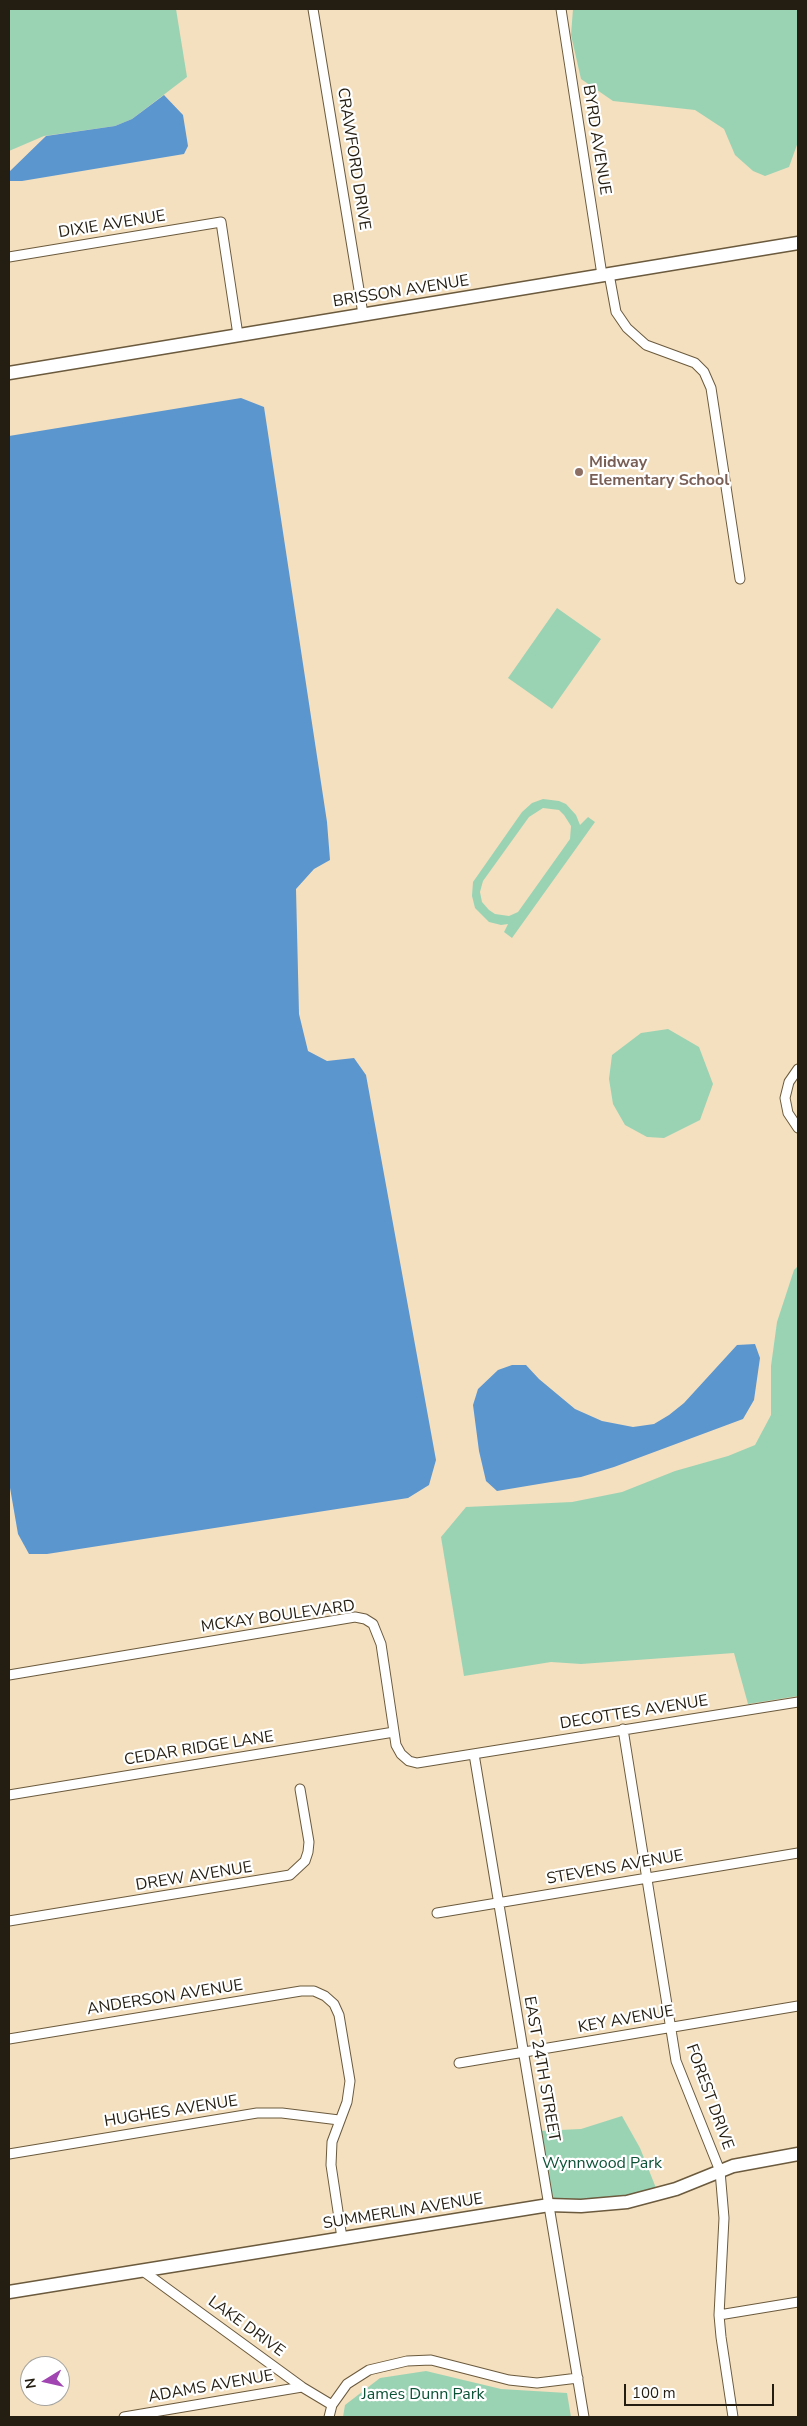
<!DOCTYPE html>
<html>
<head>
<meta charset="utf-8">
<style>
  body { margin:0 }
  #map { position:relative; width:807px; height:2426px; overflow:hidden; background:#f4e0bf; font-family:"Nunito Sans",sans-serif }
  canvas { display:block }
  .frame { position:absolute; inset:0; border:10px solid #241d11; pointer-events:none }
  .north { position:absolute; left:20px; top:2356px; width:50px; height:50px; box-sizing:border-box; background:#fff; border:1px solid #a7a5a0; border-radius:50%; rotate:261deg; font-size:14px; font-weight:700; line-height:20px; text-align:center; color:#241d11 }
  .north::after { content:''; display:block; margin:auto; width:18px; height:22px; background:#a045b1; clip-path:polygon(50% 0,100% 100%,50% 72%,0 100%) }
  .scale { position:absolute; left:624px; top:2384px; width:150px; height:22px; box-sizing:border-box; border:2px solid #241d11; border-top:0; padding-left:6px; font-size:15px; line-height:18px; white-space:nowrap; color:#241d11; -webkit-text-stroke:4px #fff; paint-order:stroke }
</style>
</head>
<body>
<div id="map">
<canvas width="807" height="2426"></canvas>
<div class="frame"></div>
<div class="north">N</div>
<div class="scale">100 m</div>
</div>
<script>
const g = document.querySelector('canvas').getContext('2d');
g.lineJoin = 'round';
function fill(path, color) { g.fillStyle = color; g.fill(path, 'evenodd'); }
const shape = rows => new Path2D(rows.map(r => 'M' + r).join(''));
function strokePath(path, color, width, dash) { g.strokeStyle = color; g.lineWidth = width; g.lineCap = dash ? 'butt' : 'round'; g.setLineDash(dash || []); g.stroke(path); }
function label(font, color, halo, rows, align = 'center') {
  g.font = font + ' "Nunito Sans",sans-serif'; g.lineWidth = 4.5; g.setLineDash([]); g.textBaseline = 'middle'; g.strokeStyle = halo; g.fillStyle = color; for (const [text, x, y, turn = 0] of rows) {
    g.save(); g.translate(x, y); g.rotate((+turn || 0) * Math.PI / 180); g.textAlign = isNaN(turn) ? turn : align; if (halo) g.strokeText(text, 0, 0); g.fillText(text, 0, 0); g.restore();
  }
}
const green = shape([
  [9,9,176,9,187,77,132,119,115,126,44,136,9,151],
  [573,9,798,9,798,142,789,167,765,176,753,171,735,155,724,129,695,110,613,101,581,79,571,35],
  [557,608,601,639,552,709,508,678],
  [543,799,559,801,566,804,576,815,580,825,588,817,595,822,512,938,504,932,508,924,501,925,489,922,475,908,472,896,473,882,522,812,532,803],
  [543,808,559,810,564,815,571,826,570,839,518,912,509,916,495,914,489,910,482,902,480,892,483,881,529,817],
  [668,1029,699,1047,713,1084,700,1120,664,1138,647,1137,625,1125,613,1104,609,1079,612,1055,641,1033],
  [798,1266,798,1696,748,1704,734,1653,581,1664,551,1662,464,1676,441,1537,466,1507,572,1502,622,1492,675,1471,728,1456,755,1445,771,1415,771,1366,777,1322,794,1270],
  [622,2116,640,2148,658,2193,649,2196,550,2203,538,2131,581,2129],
  [426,2371,501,2389,567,2393,571,2417,343,2417,345,2405,380,2378]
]);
const water = shape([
  [164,95,183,115,188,146,184,154,22,181,9,181,9,172,46,136,115,126,132,119],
  [241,398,264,407,327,822,330,860,314,869,296,889,299,1014,308,1051,327,1061,354,1058,366,1075,436,1460,429,1485,408,1498,47,1554,29,1554,18,1534,9,1482,9,436],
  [755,1344,760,1358,754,1400,743,1419,614,1467,581,1477,497,1491,486,1481,479,1451,473,1405,478,1389,498,1370,512,1365,526,1365,539,1379,575,1409,602,1421,633,1427,654,1424,669,1415,684,1403,737,1345]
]);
const street = shape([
  [313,9,363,314],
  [561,9,602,275],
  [9,257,221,222,238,335],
  [609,274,616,312,627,328,646,345,695,363,704,372,711,388,740,579],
  [798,1069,789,1082,785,1098,788,1113,798,1128],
  [9,1675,355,1617,365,1619,373,1624,381,1644,396,1745,401,1754,409,1761,417,1763,798,1702],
  [623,1729,676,2061,720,2171,724,2218,719,2315,721,2337,733,2417],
  [474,1754,584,2417],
  [9,1795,394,1732],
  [437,1913,798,1853],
  [9,1921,290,1875,305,1861,308,1852,309,1842,300,1789],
  [9,2039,301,1991,314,1991,325,1996,334,2004,339,2015,350,2081,347,2102,332,2142,331,2165,342,2238],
  [459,2063,798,2006],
  [9,2154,257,2113,282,2113,339,2120],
  [143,2271,302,2387,332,2405],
  [719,2315,798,2302],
  [124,2417,302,2387],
  [329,2417,332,2405,347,2384,369,2370,407,2361,431,2360,509,2380,537,2383,578,2378]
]);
const secondary = shape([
  [9,373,798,243],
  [9,2292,549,2205,581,2206,627,2202,676,2189,733,2166,798,2154]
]);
const markers = [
  [579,472,5,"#8d6e63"]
];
const streetNames = [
  ["BYRD AVENUE",596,140,81],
  ["CRAWFORD DRIVE",353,159,81],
  ["DIXIE AVENUE",112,225,-9],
  ["BRISSON AVENUE",401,292,-9],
  ["MCKAY BOULEVARD",278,1617,-8],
  ["DECOTTES AVENUE",634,1713,-9],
  ["CEDAR RIDGE LANE",199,1749,-9],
  ["STEVENS AVENUE",615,1868,-10],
  ["DREW AVENUE",194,1877,-9],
  ["ANDERSON AVENUE",165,1998,-9],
  ["KEY AVENUE",626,2020,-10],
  ["EAST 24TH STREET",541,2069,80],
  ["FOREST DRIVE",709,2097,70],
  ["HUGHES AVENUE",171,2112,-9],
  ["SUMMERLIN AVENUE",403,2212,-9],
  ["LAKE DRIVE",246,2327,36],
  ["ADAMS AVENUE",211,2387,-10]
];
const educationNames = [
  ["Midway",589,463],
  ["Elementary School",589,481]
];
const parkNames = [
  ["Wynnwood Park",602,2164],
  ["James Dunn Park",423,2395]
];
fill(green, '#9ad3b4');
fill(water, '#5c96cf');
strokePath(street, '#6b5a3d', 11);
strokePath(secondary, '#6b5a3d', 15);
strokePath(street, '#fff', 9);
strokePath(secondary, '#fff', 12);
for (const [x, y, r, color] of markers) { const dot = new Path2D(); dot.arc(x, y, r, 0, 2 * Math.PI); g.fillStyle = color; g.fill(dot); strokePath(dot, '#fff', 2); }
label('16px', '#241d11', '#fff', streetNames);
label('bold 16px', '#785e54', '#fff', educationNames, 'left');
label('16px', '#0c5236', '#fff', parkNames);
</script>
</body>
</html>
